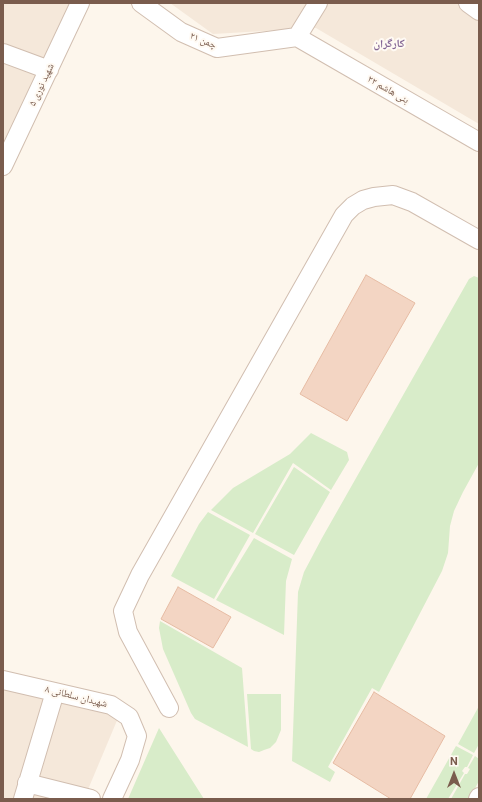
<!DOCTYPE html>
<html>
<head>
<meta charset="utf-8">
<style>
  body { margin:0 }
  #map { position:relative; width:482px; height:802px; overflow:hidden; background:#fdf6ec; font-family:Roboto,sans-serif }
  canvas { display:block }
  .frame { position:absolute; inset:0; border:4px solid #7a5c4d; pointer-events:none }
  .north { position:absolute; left:434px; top:754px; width:40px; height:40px; -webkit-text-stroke:3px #fffaf3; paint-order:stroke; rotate:0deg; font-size:11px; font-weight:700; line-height:16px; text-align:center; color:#7a5c4d }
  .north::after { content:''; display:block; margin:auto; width:14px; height:18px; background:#7a5c4d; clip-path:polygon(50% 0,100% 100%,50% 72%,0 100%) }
</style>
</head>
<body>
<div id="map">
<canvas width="482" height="802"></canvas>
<div class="frame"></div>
<div class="north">N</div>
</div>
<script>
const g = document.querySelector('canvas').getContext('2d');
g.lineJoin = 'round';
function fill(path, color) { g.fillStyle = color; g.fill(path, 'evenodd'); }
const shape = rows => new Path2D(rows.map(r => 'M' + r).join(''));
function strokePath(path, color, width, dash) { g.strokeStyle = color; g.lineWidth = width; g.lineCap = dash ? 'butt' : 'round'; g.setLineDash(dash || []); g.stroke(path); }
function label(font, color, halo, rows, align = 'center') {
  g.font = font + ' Roboto,"Noto Naskh Arabic",sans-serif'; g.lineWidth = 4; g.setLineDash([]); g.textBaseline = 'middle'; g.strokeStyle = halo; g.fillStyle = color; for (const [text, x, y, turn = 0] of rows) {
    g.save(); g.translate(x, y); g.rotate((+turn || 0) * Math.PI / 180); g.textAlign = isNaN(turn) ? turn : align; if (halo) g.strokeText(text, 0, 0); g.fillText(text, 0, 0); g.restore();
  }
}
const residential = shape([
  [3,3,71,3,3,150],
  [170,3,479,3,479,124,316,28,213,34],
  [3,683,121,711,84,799,3,799]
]);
const green = shape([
  [474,276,479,278,479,463,463,492,454,511,450,526,448,553,442,571,379,692,372,688,328,767,335,772,330,782,292,761,298,592,304,572,322,538,469,279],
  [311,433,347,452,349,460,331,490,293,463,253,533,211,510,233,488,290,454],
  [294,467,330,492,294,555,255,534],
  [208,512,250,535,214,599,171,576,199,524],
  [254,538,292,559,286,581,284,635,216,600],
  [160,621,242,668,248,747,195,719,191,713,163,649,159,628],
  [247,694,281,694,281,730,276,742,270,748,264,750,259,752,254,751,251,749],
  [479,706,479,744,474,753,458,744],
  [159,728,204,799,128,799],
  [456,746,473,755,467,767,465,767,462,771,464,773,448,799,426,799],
  [475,756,479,759,479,781,469,799,451,799,465,774,467,774,470,769,468,768]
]);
const building = shape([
  [366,275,415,303,347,421,300,394,366,275],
  [178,587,231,617,213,648,161,619,178,587],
  [374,692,445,736,410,799,391,799,333,763,374,692]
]);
const minor = shape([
  [141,3,181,32,217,48,297,37],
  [468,3,479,11],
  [297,37,479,142],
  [297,37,318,3],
  [3,53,49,70],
  [3,166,80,3],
  [3,680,111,705,129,717,137,736,130,760,112,799],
  [169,708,128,632,123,611,140,575,344,215,353,206,363,200,374,197,393,195,412,202,479,240],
  [27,783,91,799],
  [23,799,55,692],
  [478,799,479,797]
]);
const streetNames = [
  ["چمن ۲۱",203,41,22],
  ["شهید نوری ۵",42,85,-65],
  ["بنی هاشم ۲۲",388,90,30],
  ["شهیدان سلطانی ۸",76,697,14]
];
const neighbourhoodNames = [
  ["کارگران",389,44]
];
fill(residential, '#f5e8da');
fill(green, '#d8ecc9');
fill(building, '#f3d5c3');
strokePath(building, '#e6bba3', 1);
strokePath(minor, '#d1beb0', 20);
strokePath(minor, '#fff', 18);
label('10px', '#7a5c4d', '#fffaf3', streetNames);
label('bold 11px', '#846695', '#fffaf3', neighbourhoodNames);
</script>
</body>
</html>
